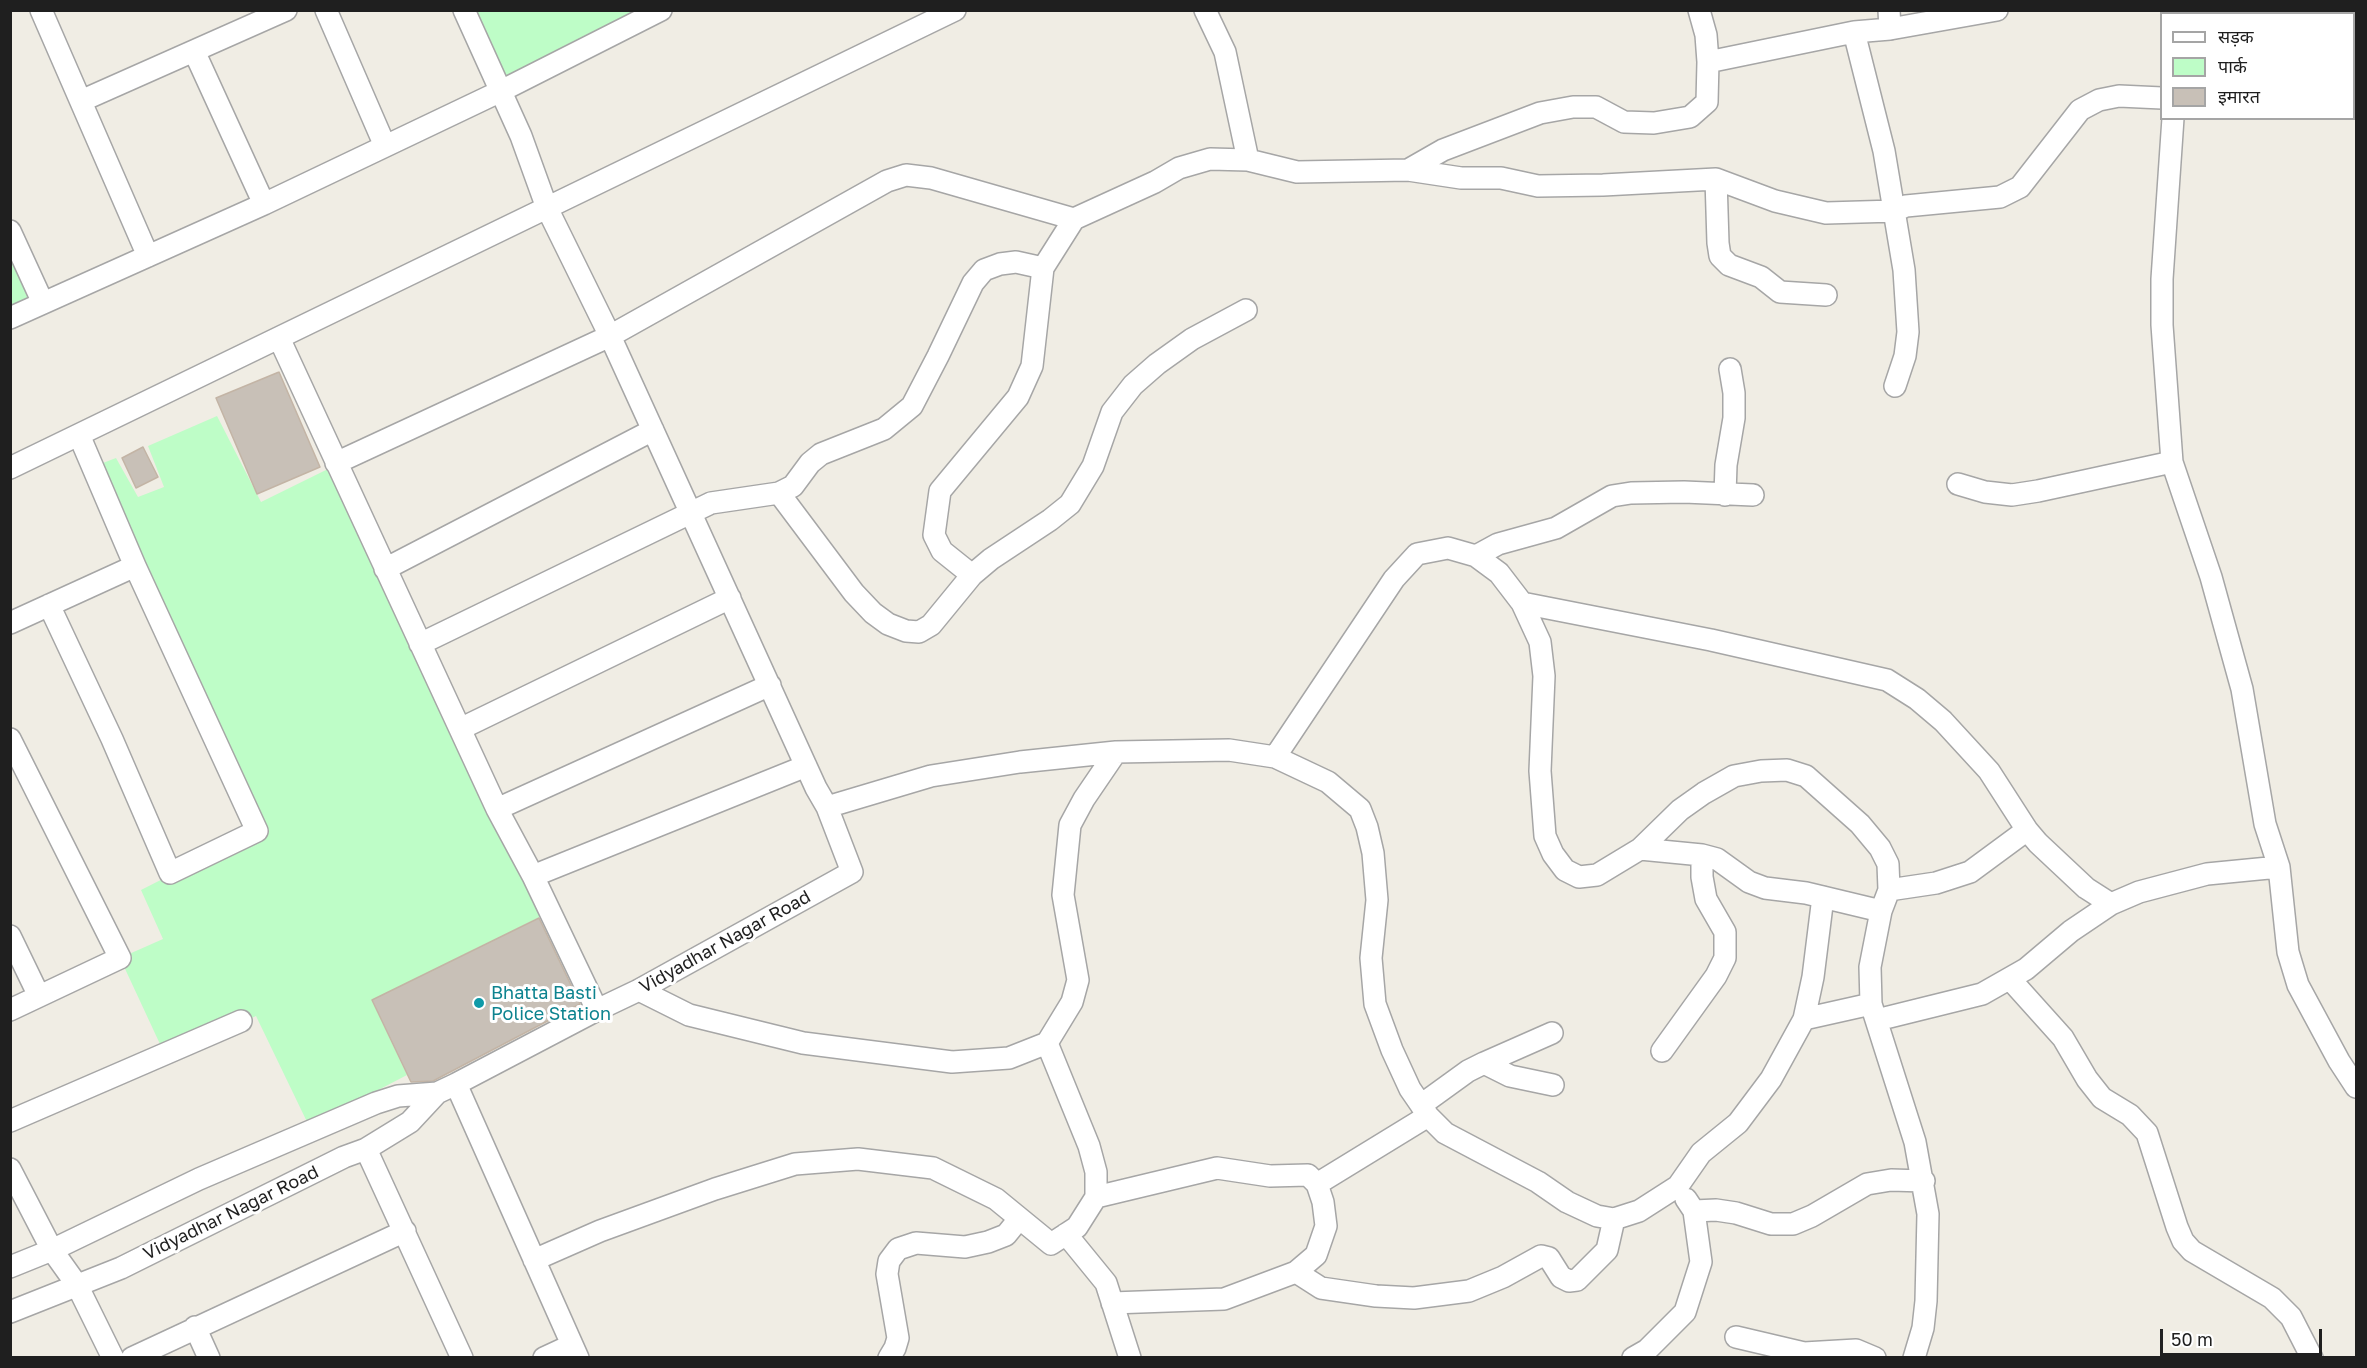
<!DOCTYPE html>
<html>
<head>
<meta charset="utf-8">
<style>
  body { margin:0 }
  #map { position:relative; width:2367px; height:1368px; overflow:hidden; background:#f0ede4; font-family:"Golos Text","Noto Sans Devanagari",sans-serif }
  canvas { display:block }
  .frame { position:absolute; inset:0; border:12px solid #1f1f1f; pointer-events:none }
  .legend { position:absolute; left:2160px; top:12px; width:195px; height:108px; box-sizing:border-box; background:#fff; border:2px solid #a5a5a5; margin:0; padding:8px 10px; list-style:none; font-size:18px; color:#1f1f1f }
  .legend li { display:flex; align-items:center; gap:12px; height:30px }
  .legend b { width:30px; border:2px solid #a5a5a5 }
  .scale { position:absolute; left:2160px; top:1329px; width:162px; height:27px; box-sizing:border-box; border:3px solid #1f1f1f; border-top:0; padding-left:8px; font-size:18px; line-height:21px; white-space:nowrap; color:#1f1f1f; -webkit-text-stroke:4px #fff; paint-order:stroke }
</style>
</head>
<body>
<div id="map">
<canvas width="2367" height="1368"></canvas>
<div class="frame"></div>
<ul class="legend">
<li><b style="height:8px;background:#fff"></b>सड़क</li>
<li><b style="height:16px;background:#befdc7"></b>पार्क</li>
<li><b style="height:16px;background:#c8c0b7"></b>इमारत</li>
</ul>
<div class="scale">50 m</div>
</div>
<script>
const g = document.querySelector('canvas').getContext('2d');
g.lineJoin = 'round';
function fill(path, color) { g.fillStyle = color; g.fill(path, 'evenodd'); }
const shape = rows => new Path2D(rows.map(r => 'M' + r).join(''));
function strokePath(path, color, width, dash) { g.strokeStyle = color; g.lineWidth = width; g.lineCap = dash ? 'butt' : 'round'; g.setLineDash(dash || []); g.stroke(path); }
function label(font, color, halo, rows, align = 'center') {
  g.font = font + ' "Golos Text",sans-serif'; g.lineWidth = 6; g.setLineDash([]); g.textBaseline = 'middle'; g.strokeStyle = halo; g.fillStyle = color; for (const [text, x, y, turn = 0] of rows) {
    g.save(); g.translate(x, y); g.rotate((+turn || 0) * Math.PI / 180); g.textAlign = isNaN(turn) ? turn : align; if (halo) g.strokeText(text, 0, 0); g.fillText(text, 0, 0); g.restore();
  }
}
const park = shape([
  [472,11,643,11,504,82],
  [10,248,32,296,11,306,10,306],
  [217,416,261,502,328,469,544,915,372,1000,407,1075,309,1126,256,1016,166,1057,120,958,163,939,141,890,261,829,95,466,116,458,138,497,164,487,148,446]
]);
const building = shape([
  [279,372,320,467,257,494,216,398,279,372],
  [143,447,158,477,136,488,122,458,143,447],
  [539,918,580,1004,433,1081,411,1082,372,1000,539,918]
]);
const minor = shape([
  [41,10,148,256],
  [326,10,385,146],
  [2191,14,2192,10],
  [1890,29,1997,10],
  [1854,32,1890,29,1889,10],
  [194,51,264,204],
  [1708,62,1854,32,1884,151,1904,270,1908,332,1905,356,1895,386],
  [81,101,286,10],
  [2173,118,2162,279,2162,325,2172,462,2211,577,2242,689,2265,824,2279,867,2288,952,2298,985,2339,1061,2356,1087],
  [1248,160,1297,172,1408,170,1461,178,1501,178,1538,186,1603,185,1716,179,1775,201,1826,213,1895,211,1906,206,2000,197,2020,187,2080,110,2099,100,2119,96,2162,98],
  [1408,170,1443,150,1540,113,1573,107,1596,107,1624,122,1654,123,1690,117,1707,102,1708,62,1706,35,1699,10],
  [1716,179,1718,243,1720,256,1729,265,1761,277,1780,292,1826,295],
  [10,231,43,303],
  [10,318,264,204,501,91,661,10],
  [279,338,497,809,533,876,597,1010],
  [336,463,610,336,887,181,906,175,931,178,1074,219],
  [10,468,955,10],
  [1958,484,1985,492,2012,495,2038,491,2172,462],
  [779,493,854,593,873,613,888,624,906,631,919,632,931,625,972,575,991,559,1050,520,1070,504,1093,466,1112,412,1133,385,1157,364,1192,339,1246,310],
  [1725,495,1726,465,1734,418,1734,393,1730,369],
  [1476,556,1498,544,1556,528,1612,496,1631,493,1684,492,1753,495],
  [385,569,653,430],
  [972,575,942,551,934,535,940,491,1018,397,1032,366,1043,268,1074,219,1155,182,1179,168,1210,159,1248,160,1225,52,1205,10],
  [1522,603,1711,640,1887,680,1917,699,1943,721,1989,771,2027,830,2038,843,2086,888,2111,904],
  [49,605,112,739,170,873,257,831,135,566],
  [10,623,135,566,79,435],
  [420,644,711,503,779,493,793,486,810,463,821,454,884,429,912,406,938,356,973,283,984,270,1000,264,1016,262,1043,268],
  [460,729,730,598],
  [10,739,120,958,10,1010],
  [1275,757,1394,579,1417,554,1448,548,1476,556,1499,573,1522,603,1540,642,1544,676,1540,771,1545,836,1553,854,1565,870,1579,877,1597,875,1640,849,1680,810,1704,793,1734,776,1761,771,1787,770,1806,776,1860,824,1880,848,1888,864,1889,890,1881,911,1870,967,1871,1004,1915,1142,1928,1214,1926,1301,1923,1328,1914,1358],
  [827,807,931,776,1020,762,1116,752,1229,750,1275,757,1328,782,1360,809,1367,827,1373,853,1377,900,1371,958,1375,1004,1392,1050,1410,1089,1421,1105,1428,1116,1445,1133,1538,1182,1567,1202,1597,1216,1614,1219,1639,1211,1678,1186,1701,1153,1738,1123,1771,1079,1804,1019,1813,977,1823,897],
  [497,809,770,685],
  [1640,849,1702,855,1717,859,1749,882,1765,888,1806,893,1881,911],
  [533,876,806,766],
  [1889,890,1936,883,1970,872,2027,830],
  [10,936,39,996],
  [2010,979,2063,1038,2087,1079,2102,1098,2130,1115,2147,1133,2177,1227,2183,1241,2192,1251,2272,1298,2291,1317,2312,1358],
  [1804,1019,1871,1004],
  [1877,1020,1982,994,2026,969,2071,931,2111,904,2139,892,2207,874,2279,867],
  [1047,1043,1072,1002,1078,980,1063,895,1070,825,1084,799,1116,752],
  [1662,1051,1716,976,1725,958,1725,932,1706,899,1702,877,1702,855],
  [1484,1063,1552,1033],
  [456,1084,578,1358],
  [1421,1105,1468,1071,1484,1063,1510,1076,1553,1085],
  [10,1121,241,1021],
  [366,1149,462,1358],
  [10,1169,52,1250,77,1285,113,1358],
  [1317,1184,1428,1116],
  [1096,1197,1217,1168,1270,1176,1308,1175,1317,1184,1323,1202,1326,1226,1316,1255,1296,1272,1224,1299,1112,1303],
  [1694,1211,1716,1210,1736,1213,1771,1224,1793,1224,1812,1216,1867,1184,1891,1180,1924,1181],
  [1066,1234,1106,1283,1130,1358],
  [534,1260,600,1231,715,1189,795,1164,858,1159,933,1168,996,1199,1051,1244,1077,1227,1096,1197,1096,1172,1089,1146,1047,1043,1009,1058,952,1062,803,1043,689,1015,639,990],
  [10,1267,52,1250,199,1179,376,1103,398,1096,437,1093,456,1084,597,1010,639,990,852,872,827,807,816,788,610,336,547,208,521,136,464,10],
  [1296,1272,1321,1288,1376,1296,1414,1298,1469,1291,1503,1277,1541,1256,1549,1258,1561,1277,1569,1281,1577,1280,1607,1250,1614,1219],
  [10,1312,121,1268,344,1157,366,1149,410,1122,437,1093],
  [195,1327,209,1358],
  [1736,1337,1804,1353,1856,1350,1875,1358],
  [132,1358,405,1231],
  [544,1358,572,1345],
  [889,1358,895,1348,898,1338,887,1274,889,1261,898,1249,916,1243,965,1247,988,1242,1006,1235,1019,1219],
  [1633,1358,1647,1350,1685,1312,1701,1262,1694,1211,1686,1199]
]);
const markers = [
  [479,1003,6,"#0f9aa8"]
];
const streetNames = [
  ["Vidyadhar Nagar Road",725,942,-29],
  ["Vidyadhar Nagar Road",231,1213,-26]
];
const cultureNames = [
  ["Bhatta Basti",491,993],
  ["Police Station",491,1014]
];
fill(park, '#befdc7');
fill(building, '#c8c0b7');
strokePath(building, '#c3b4a5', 1.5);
strokePath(minor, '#a6a6a6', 24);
strokePath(minor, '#fff', 21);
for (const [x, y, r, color] of markers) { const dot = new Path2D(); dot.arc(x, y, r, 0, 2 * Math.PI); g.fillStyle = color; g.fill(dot); strokePath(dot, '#fff', 2); }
label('18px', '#1f1f1f', '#fff', streetNames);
label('18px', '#0d838f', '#fff', cultureNames, 'left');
</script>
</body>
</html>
